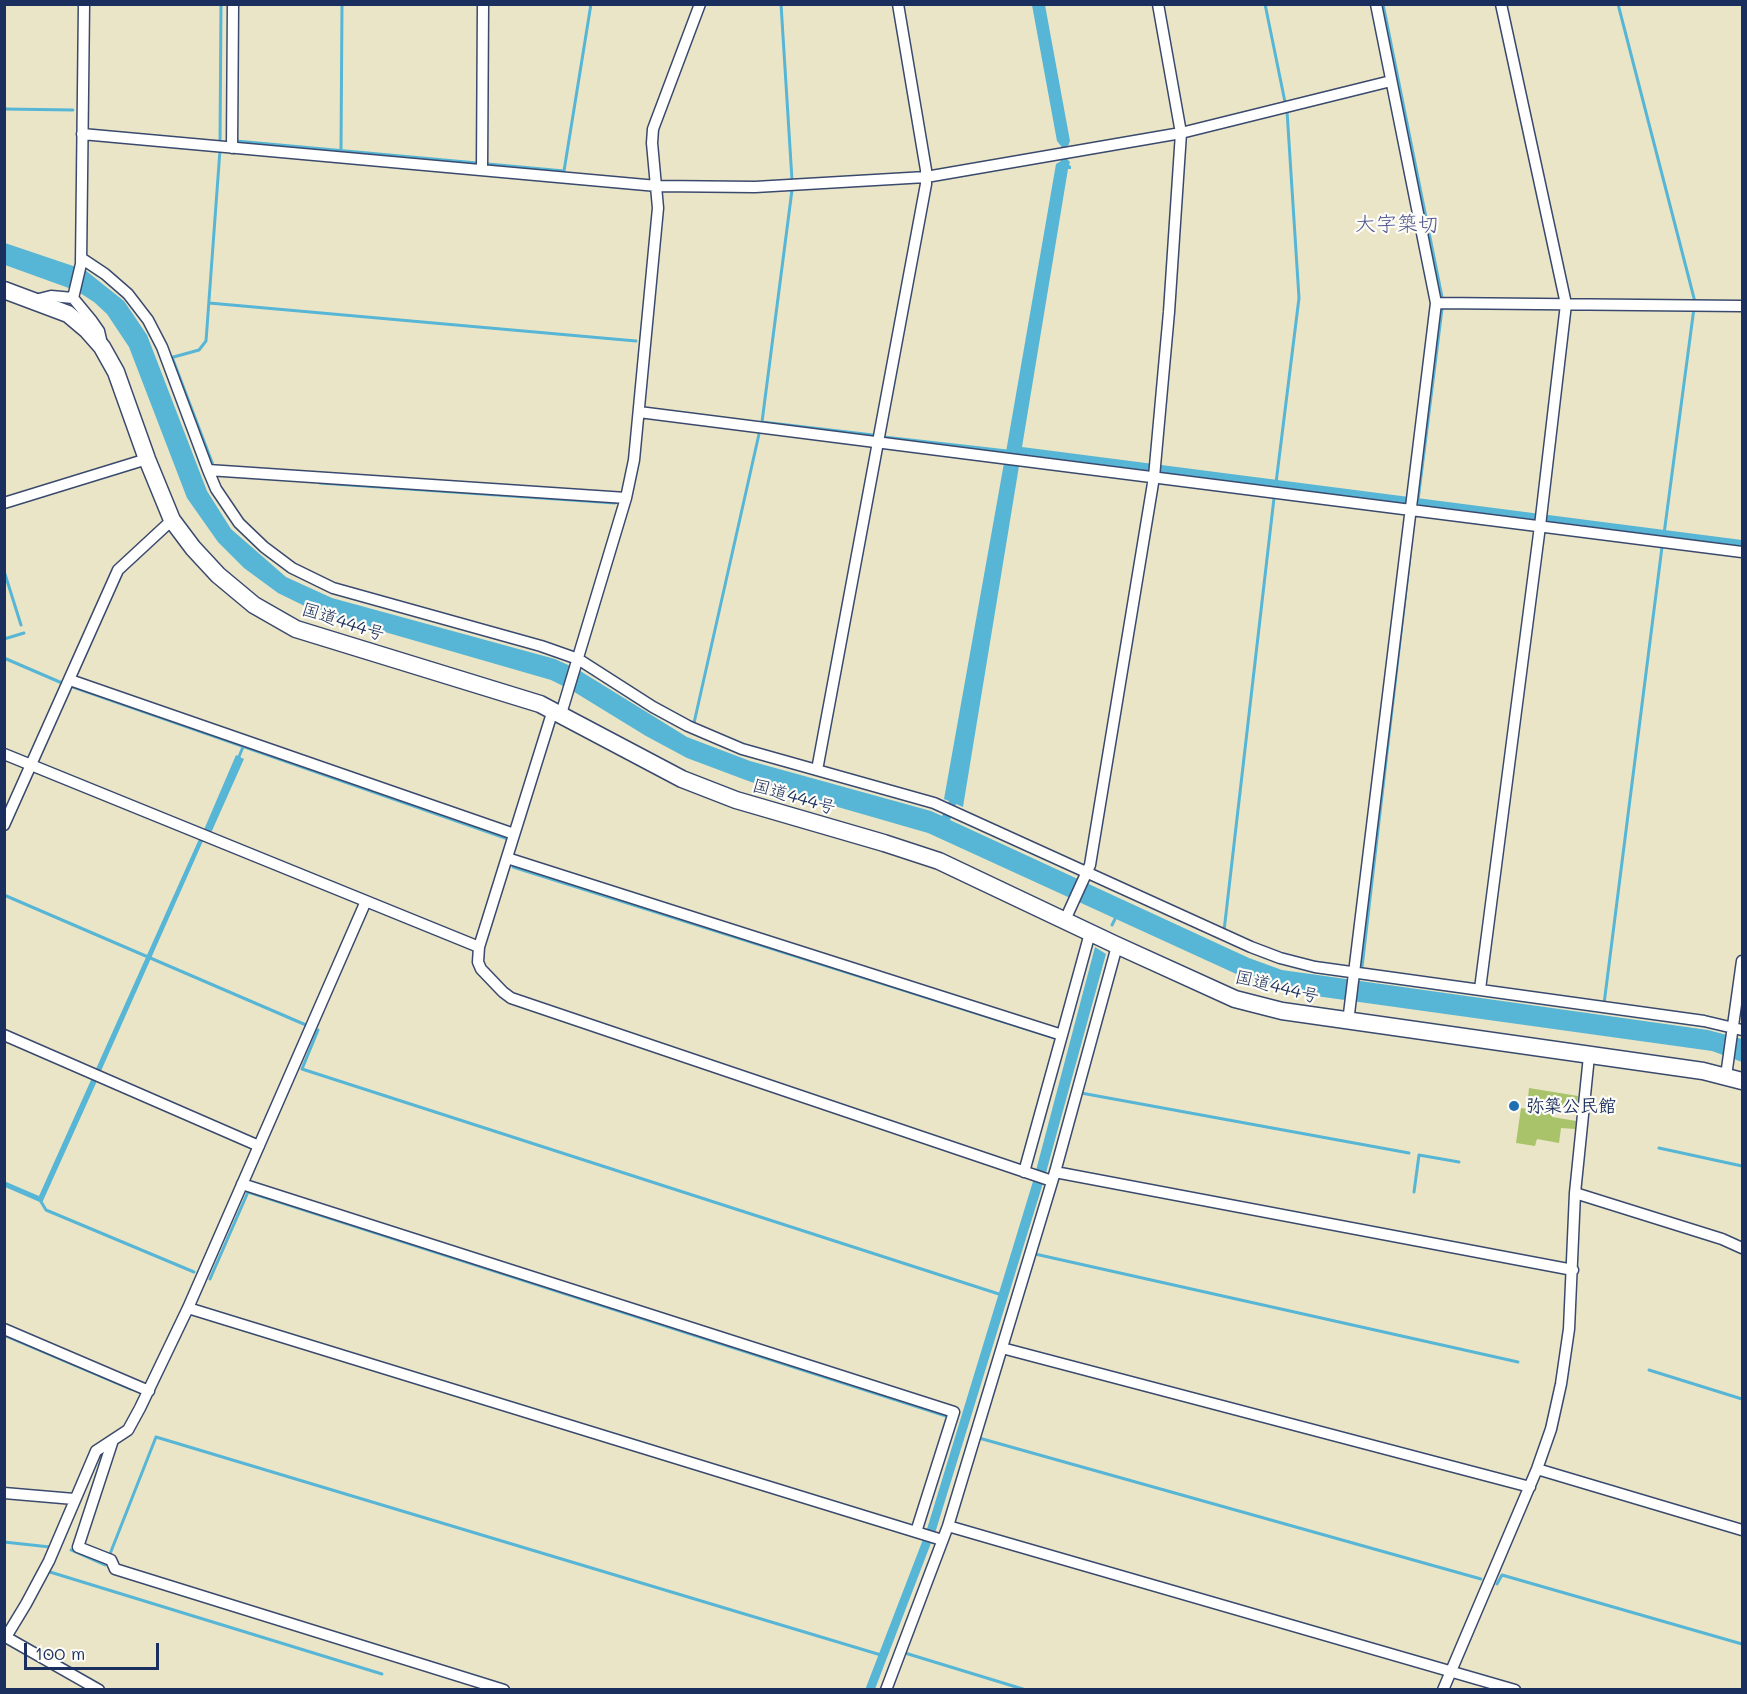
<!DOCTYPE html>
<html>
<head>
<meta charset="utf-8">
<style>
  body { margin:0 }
  #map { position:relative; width:1747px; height:1694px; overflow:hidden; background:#ebe5c7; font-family:Mali,sans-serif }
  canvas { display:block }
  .frame { position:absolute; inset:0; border:6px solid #1b2f5e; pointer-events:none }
  .scale { position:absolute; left:24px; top:1643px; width:135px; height:27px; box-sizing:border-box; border:3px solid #1b2f5e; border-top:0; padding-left:8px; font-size:18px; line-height:21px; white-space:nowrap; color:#1b2f5e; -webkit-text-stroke:4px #fdfcf7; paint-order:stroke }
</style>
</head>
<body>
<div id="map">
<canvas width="1747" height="1694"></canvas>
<div class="frame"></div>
<div class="scale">100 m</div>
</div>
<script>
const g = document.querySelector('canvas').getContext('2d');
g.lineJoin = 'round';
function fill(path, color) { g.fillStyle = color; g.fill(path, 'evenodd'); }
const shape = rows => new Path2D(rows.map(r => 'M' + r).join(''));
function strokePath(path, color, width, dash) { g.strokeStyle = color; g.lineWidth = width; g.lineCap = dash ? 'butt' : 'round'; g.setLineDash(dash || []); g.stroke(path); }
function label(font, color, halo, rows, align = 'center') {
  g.font = font + ' Mali,"Klee One",sans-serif'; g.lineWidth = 4.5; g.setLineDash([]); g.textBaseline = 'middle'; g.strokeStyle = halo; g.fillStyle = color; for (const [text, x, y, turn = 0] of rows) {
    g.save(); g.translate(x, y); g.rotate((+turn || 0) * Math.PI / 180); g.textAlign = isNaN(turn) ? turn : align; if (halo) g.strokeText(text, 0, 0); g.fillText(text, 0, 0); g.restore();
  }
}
const green = shape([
  [1529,1088,1578,1096,1577,1107,1554,1104,1552,1117,1576,1121,1575,1129,1561,1128,1559,1143,1537,1139,1535,1146,1516,1143,1521,1108,1527,1109]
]);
const water = shape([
  [1032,5,1045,5,1070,141,1068,146,1067,159,1070,162,1069,165,1071,166,1071,169,1068,169,1022,447,1742,540,1742,546,1017,454,1015,465,1019,466,963,807,956,804,950,820,1249,958,1282,970,1708,1030,1742,1039,1742,1062,1712,1051,1287,992,1245,978,928,833,751,782,687,758,646,736,571,690,551,680,319,613,278,593,244,568,218,542,187,498,129,347,107,314,94,302,77,291,5,265,5,243,85,270,124,301,147,335,207,491,231,529,286,577,332,598,555,659,577,669,687,737,750,761,931,811,942,816,949,801,944,799,1004,463,1008,464,1009,453,1006,452,1056,164,1061,161,1061,146,1057,141],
  [236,755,244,759,211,833,206,831,202,840,203,841,101,1071,99,1071,97,1081,42,1203,5,1187,4,1181,39,1196,199,839,200,839],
  [1095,947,1106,954,1044,1180,936,1530,875,1689,865,1690,927,1529,1034,1178]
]);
const stream = shape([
  [781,4,792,180],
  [1265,4,1285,102],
  [1383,4,1442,297],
  [1618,4,1695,302],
  [4,109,73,110],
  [236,141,477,163],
  [220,144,221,4],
  [341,150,342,4],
  [488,164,564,171,591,4],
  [792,190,762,422,873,435],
  [209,303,636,341],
  [172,357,213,465],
  [170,358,199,350,206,341,220,150],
  [884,437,1007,451],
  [320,483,615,503],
  [1276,483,1299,298,1287,111],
  [1418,500,1442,309],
  [1664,534,1694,308],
  [5,574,21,625],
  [4,639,24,633],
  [4,658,62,683],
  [73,687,508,839],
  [694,723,759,434],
  [238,759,243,747],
  [513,867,1055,1038],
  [4,895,306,1025],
  [1112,925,1115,919],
  [1224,931,1274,498],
  [1362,967,1410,555],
  [1604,1004,1662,547],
  [318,1030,302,1069,1002,1295],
  [1081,1093,1409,1153],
  [1659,1148,1742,1166],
  [1414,1192,1419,1155,1459,1162],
  [40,1200,46,1210,194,1272],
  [1035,1254,1518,1362],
  [210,1279,248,1192,946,1416],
  [4,1335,131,1389],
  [1649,1370,1742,1399],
  [979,1438,1481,1579],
  [4,1542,50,1547,50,1548],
  [71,1550,105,1565],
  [110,1554,156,1437,881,1655],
  [50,1572,382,1674],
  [1497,1584,1502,1575,1742,1644],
  [905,1653,1026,1690]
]);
const minor = shape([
  [84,4,81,264,73,298,92,321,99,331,102,344],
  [82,134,657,186,755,187,926,177,1181,133,1391,81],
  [232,148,233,4],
  [482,170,483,4],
  [81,258,105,274,128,294,148,320,162,347,208,470,216,489,239,523,264,547,292,568,333,588,541,646,578,659,653,707,688,726,742,749,934,803,1251,947,1280,958,1315,967,1704,1021,1742,1030],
  [35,300,51,296,73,298],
  [1436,303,1742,306],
  [639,412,1742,552],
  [208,470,626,498],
  [4,503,147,459],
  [70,680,514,834],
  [553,710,479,947,478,962,481,969,503,992,511,998,1052,1181],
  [561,714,626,498,634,460,658,208,652,143,653,129,700,4],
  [4,754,479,947],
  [817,770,926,184,926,170,898,4],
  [4,825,118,570,172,520],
  [507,858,1062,1035,1090,933],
  [1065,920,1090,865,1154,477,1169,312,1181,133,1158,4],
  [1480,989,1540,526,1566,304,1501,4],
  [1348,1022,1436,303,1376,4],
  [4,1035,259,1146],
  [1726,1076,1742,961],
  [1024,1172,1062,1035],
  [1055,1172,1573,1270],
  [242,1184,954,1412,916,1532],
  [1575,1193,1722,1239,1742,1248],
  [188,1308,942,1540],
  [4,1329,149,1391],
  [1002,1348,1530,1487],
  [113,1440,78,1547,111,1560,115,1569,504,1690],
  [1537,1469,1742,1530],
  [4,1493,74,1499],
  [948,1526,1515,1690],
  [4,1636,99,1690],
  [6,1637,26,1604,49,1561,96,1451,128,1430,140,1408,188,1308,366,901],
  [886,1690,948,1526,1055,1172,1117,946],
  [1443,1690,1537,1469,1551,1429,1561,1384,1569,1329,1575,1193,1589,1056]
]);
const highway = shape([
  [4,290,68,314,87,330,102,347,116,372,147,459,172,520,193,548,218,575,254,605,296,629,540,704,682,779,736,800,884,843,939,861,1114,944,1235,999,1282,1011,1703,1071,1742,1081]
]);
const markers = [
  [1514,1106,6,"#1f6fb2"]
];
const streetNames = [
  ["国道444号",343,622,18],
  ["国道444号",794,797,16],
  ["国道444号",1277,987,14]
];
const poiNames = [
  ["弥築公民館",1526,1106]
];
const quarterNames = [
  ["大字築切",1397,225]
];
fill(green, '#a8c369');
fill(water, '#57b6d5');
strokePath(stream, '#57b6d5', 3);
strokePath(minor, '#3a4a6e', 13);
strokePath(highway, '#3a4a6e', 19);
strokePath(minor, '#fff', 10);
strokePath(highway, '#fff', 16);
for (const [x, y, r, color] of markers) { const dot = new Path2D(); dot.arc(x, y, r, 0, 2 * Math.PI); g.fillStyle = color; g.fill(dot); strokePath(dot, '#fdfcf7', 2); }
label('18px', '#1b2f5e', '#fdfcf7', streetNames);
label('bold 18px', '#1b2f5e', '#fdfcf7', poiNames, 'left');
label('21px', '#53598f', '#fdfcf7', quarterNames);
</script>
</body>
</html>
